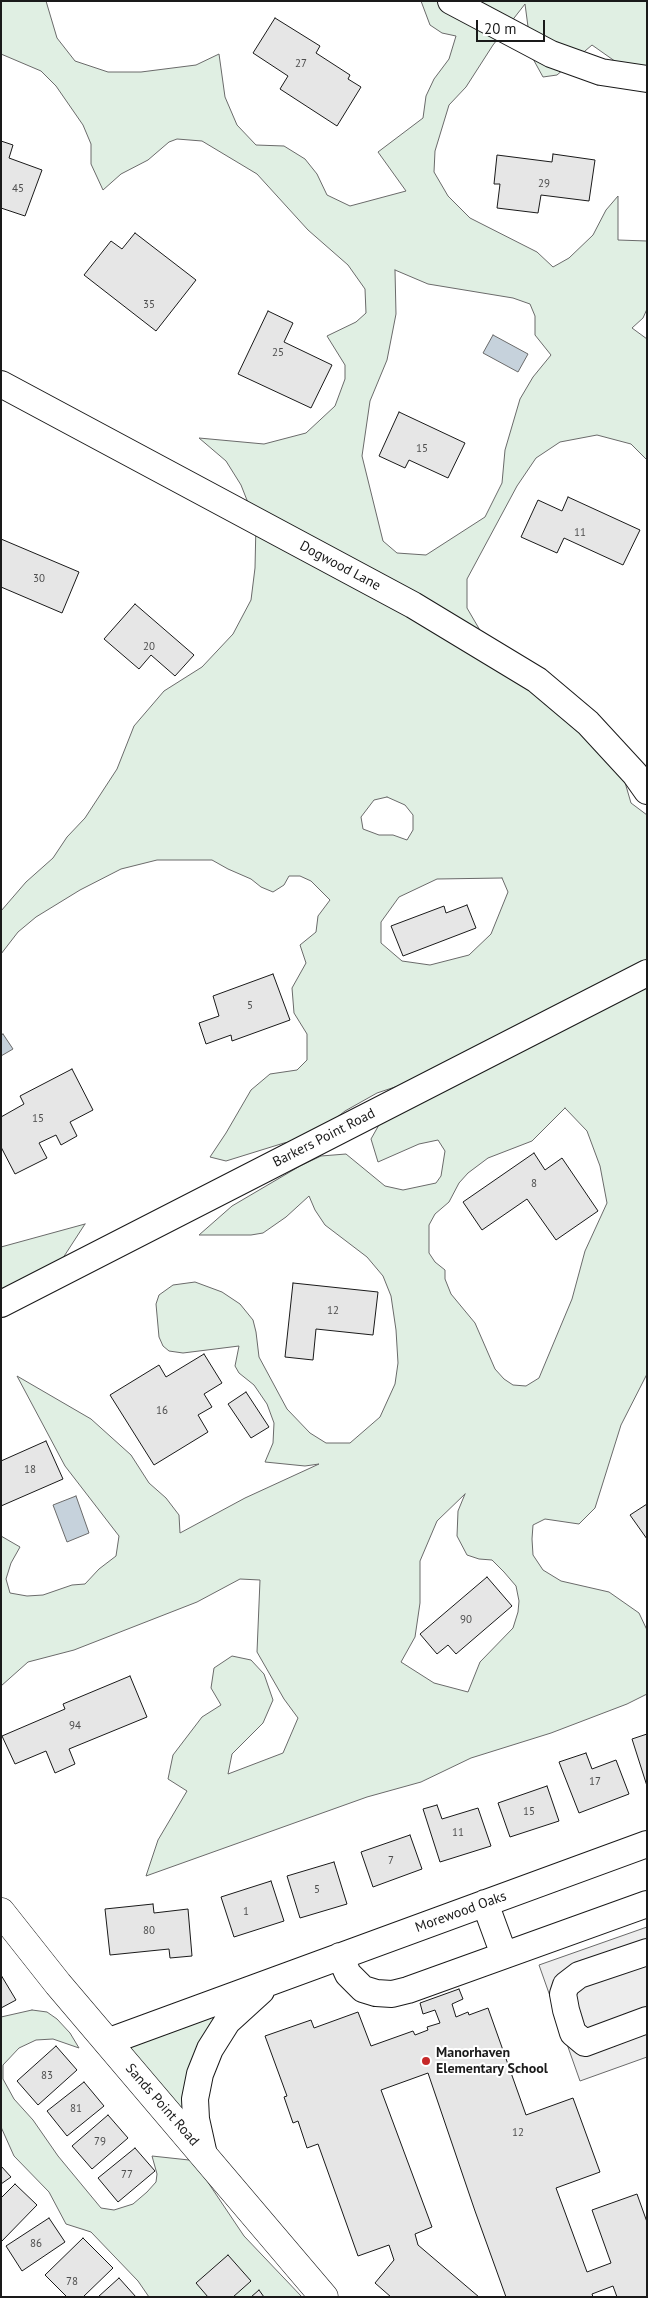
<!DOCTYPE html>
<html>
<head>
<meta charset="utf-8">
<style>
  body { margin:0 }
  #map { position:relative; width:648px; height:2298px; overflow:hidden; background:#fff; font-family:"PT Sans",sans-serif }
  canvas { display:block }
  .frame { position:absolute; inset:0; border:2px solid #1a1a1a; pointer-events:none }
  .scale { position:absolute; left:476px; top:20px; width:69px; height:22px; box-sizing:border-box; border:2px solid #1a1a1a; border-top:0; padding-left:6px; font-size:15px; line-height:18px; white-space:nowrap; color:#1a1a1a; -webkit-text-stroke:4px #fff; paint-order:stroke }
</style>
</head>
<body>
<div id="map">
<canvas width="648" height="2298"></canvas>
<div class="frame"></div>
<div class="scale">20 m</div>
</div>
<script>
const g = document.querySelector('canvas').getContext('2d');
g.lineJoin = 'round';
function fill(path, color) { g.fillStyle = color; g.fill(path, 'evenodd'); }
const shape = rows => new Path2D(rows.map(r => 'M' + r).join(''));
function strokePath(path, color, width, dash) { g.strokeStyle = color; g.lineWidth = width; g.lineCap = dash ? 'butt' : 'round'; g.setLineDash(dash || []); g.stroke(path); }
function label(font, color, halo, rows, align = 'center') {
  g.font = font + ' "PT Sans",sans-serif'; g.lineWidth = 4; g.setLineDash([]); g.textBaseline = 'middle'; g.strokeStyle = halo; g.fillStyle = color; for (const [text, x, y, turn = 0] of rows) {
    g.save(); g.translate(x, y); g.rotate((+turn || 0) * Math.PI / 180); g.textAlign = isNaN(turn) ? turn : align; if (halo) g.strokeText(text, 0, 0); g.fillText(text, 0, 0); g.restore();
  }
}
const green = shape([
  [1,1,46,1,57,38,75,61,108,72,141,72,196,65,219,54,225,97,237,125,256,145,284,146,305,159,317,174,327,195,350,206,406,191,378,152,423,118,426,96,434,79,449,59,456,36,442,33,430,25,421,1,647,1,647,70,619,64,592,45,557,75,543,77,532,57,525,4,493,45,466,87,449,105,435,151,434,172,448,196,470,218,537,252,553,267,569,258,593,235,606,210,618,196,618,240,647,241,647,309,643,318,632,328,647,339,647,460,631,444,597,435,560,442,536,458,517,486,467,579,467,608,488,644,554,684,624,779,631,803,647,815,647,1374,621,1425,595,1508,579,1524,545,1519,533,1525,532,1539,533,1555,543,1570,561,1581,609,1592,639,1613,647,1630,647,1694,627,1704,551,1733,471,1758,421,1782,367,1797,146,1876,158,1840,187,1791,168,1779,173,1755,202,1717,221,1705,211,1688,214,1668,232,1656,251,1660,264,1674,273,1700,263,1723,232,1754,228,1774,283,1753,298,1718,284,1699,257,1652,260,1580,240,1579,197,1602,74,1650,28,1662,1,1686,1,1536,20,1547,11,1563,6,1579,10,1593,27,1596,43,1595,72,1585,85,1584,99,1569,116,1556,119,1536,65,1466,17,1376,91,1419,131,1455,149,1483,166,1498,179,1515,180,1533,245,1498,319,1464,305,1466,265,1462,273,1443,274,1423,267,1404,254,1385,239,1373,235,1366,239,1346,183,1353,169,1351,163,1346,159,1337,156,1304,159,1295,173,1285,195,1282,222,1292,240,1304,253,1320,256,1332,259,1357,287,1409,310,1433,326,1443,350,1443,380,1417,395,1384,398,1363,396,1330,391,1296,383,1276,367,1257,325,1225,315,1210,309,1196,286,1217,263,1233,251,1235,199,1235,232,1206,300,1166,321,1156,346,1154,385,1186,403,1190,436,1183,441,1176,445,1151,438,1140,419,1144,378,1162,371,1139,380,1123,419,1079,377,1093,345,1111,309,1139,284,1143,226,1161,210,1157,226,1133,251,1090,270,1074,297,1070,307,1060,307,1034,294,1013,292,988,306,963,300,945,316,932,318,916,330,900,311,881,300,876,289,876,284,885,273,892,261,887,251,879,228,869,212,860,157,860,121,869,80,890,36,917,18,932,1,954,1,911,26,882,53,858,67,837,85,818,117,769,134,726,164,691,202,667,233,634,251,600,255,568,256,523,241,485,226,461,199,438,264,444,306,433,335,406,345,379,345,365,327,336,356,322,366,313,365,289,348,265,308,230,257,174,202,141,177,139,169,142,148,160,121,174,103,190,91,164,91,144,83,125,56,86,41,71,1,54,1,1],
  [395,270,428,284,513,298,530,304,535,316,535,335,551,355,533,377,520,399,505,450,502,483,485,517,426,555,397,553,383,541,362,456,370,401,387,360,396,314,395,270],
  [387,797,405,805,413,815,413,830,407,840,393,835,379,835,363,829,361,817,374,800,387,797],
  [502,878,508,892,491,934,469,955,430,965,402,961,381,943,381,922,399,897,437,879,502,878],
  [565,1108,587,1131,600,1166,607,1203,585,1251,572,1299,539,1378,526,1386,513,1385,504,1379,495,1369,475,1323,451,1294,445,1279,445,1270,435,1262,429,1253,429,1225,435,1214,449,1202,459,1183,468,1173,488,1158,532,1141,565,1108],
  [465,1494,458,1511,457,1536,467,1555,479,1559,492,1560,504,1572,516,1586,519,1601,518,1612,513,1628,480,1662,468,1692,434,1683,401,1662,415,1637,420,1603,420,1561,437,1521,465,1494],
  [85,1224,61,1261,1,1292,1,1247,85,1224],
  [275,1980,210,2049,204,2155,107,2042,275,1980],
  [32,2010,47,2012,57,2019,70,2033,79,2048,53,2039,36,2040,19,2048,3,2065,3,2079,14,2099,33,2120,58,2156,101,2208,114,2210,133,2204,147,2192,156,2182,157,2174,152,2156,189,2160,199,2169,244,2236,302,2297,149,2297,138,2281,91,2232,66,2224,49,2192,14,2156,1,2127,1,2017,32,2010]
]);
const parking = shape([
  [647,1927,647,2057,580,2081,539,1965,647,1927]
]);
const water = shape([
  [493,335,528,354,518,372,483,353,493,335],
  [3,1034,13,1049,1,1056,1,1035,3,1034],
  [76,1496,89,1533,67,1542,53,1505,76,1496]
]);
const building = shape([
  [275,18,320,46,316,53,350,75,348,79,361,87,337,126,280,89,288,76,253,53,275,18],
  [1,141,13,145,9,158,42,170,25,216,1,208,1,141],
  [553,154,595,160,589,201,541,195,538,213,497,208,500,184,494,184,497,155,552,162,553,154],
  [135,233,196,280,156,331,84,275,111,241,122,249,135,233],
  [268,311,293,323,284,342,332,365,311,408,238,374,268,311],
  [399,412,465,443,448,478,409,460,405,468,379,456,399,412],
  [568,497,640,530,623,565,564,538,557,553,521,537,538,500,562,511,568,497],
  [1,539,79,572,62,613,1,587,1,539],
  [135,604,194,655,175,676,151,655,139,669,104,639,135,604],
  [467,905,476,928,403,956,391,926,444,906,446,913,467,905],
  [273,974,290,1020,232,1041,231,1035,206,1044,199,1023,219,1016,213,996,273,974],
  [72,1069,93,1110,70,1122,77,1136,61,1145,56,1135,39,1143,47,1158,15,1174,1,1147,1,1117,24,1104,20,1096,72,1069],
  [534,1153,545,1170,562,1158,598,1211,556,1240,527,1199,482,1230,463,1202,534,1153],
  [293,1283,378,1292,373,1335,316,1329,313,1360,285,1357,293,1283],
  [204,1354,222,1383,204,1394,212,1407,198,1415,208,1432,154,1465,110,1395,159,1365,166,1377,204,1354],
  [246,1392,269,1427,251,1438,228,1404,246,1392],
  [46,1441,63,1479,1,1506,1,1461,46,1441],
  [647,1504,647,1539,630,1515,647,1504],
  [487,1577,512,1606,456,1654,448,1645,437,1654,420,1634,487,1577],
  [130,1676,147,1717,69,1749,75,1764,55,1773,46,1751,15,1764,2,1736,65,1709,63,1704,130,1676],
  [647,1734,647,1786,632,1739,647,1734],
  [586,1753,592,1769,616,1760,629,1794,579,1813,559,1762,586,1753],
  [547,1786,559,1821,510,1837,498,1803,547,1786],
  [437,1805,442,1819,478,1808,491,1846,440,1862,423,1809,437,1805],
  [410,1835,422,1869,373,1887,361,1852,410,1835],
  [334,1862,347,1904,300,1918,287,1876,334,1862],
  [271,1881,284,1921,234,1937,221,1897,271,1881],
  [153,1904,154,1913,188,1909,192,1956,170,1958,169,1949,110,1955,105,1909,153,1904],
  [1,1975,16,2000,1,2008,1,1975],
  [459,1989,463,1999,452,2004,456,2017,468,2012,469,2015,488,2008,526,2115,573,2098,600,2172,556,2188,587,2272,611,2263,592,2210,637,2194,647,2222,647,2297,617,2297,613,2286,592,2294,593,2297,506,2297,475,2211,428,2073,381,2090,432,2227,415,2234,418,2245,479,2297,391,2297,375,2283,394,2260,389,2245,358,2256,318,2144,307,2148,298,2121,293,2123,284,2097,287,2096,265,2036,311,2020,314,2028,358,2012,371,2046,413,2031,415,2035,428,2030,427,2027,440,2023,435,2010,423,2014,420,2003,459,1989],
  [56,2046,77,2070,38,2105,17,2081,56,2046],
  [84,2082,104,2106,67,2136,47,2111,84,2082],
  [108,2115,128,2138,92,2169,72,2146,108,2115],
  [135,2148,155,2171,118,2202,98,2178,135,2148],
  [1,2166,11,2177,1,2184,1,2166],
  [15,2184,37,2205,1,2242,1,2198,15,2184],
  [49,2218,65,2242,22,2271,6,2246,49,2218],
  [83,2238,113,2268,83,2297,67,2297,45,2275,83,2238],
  [228,2255,251,2281,233,2297,208,2297,196,2283,228,2255],
  [119,2278,136,2297,98,2297,119,2278],
  [259,2290,264,2297,251,2297,259,2290]
]);
const minor = shape([
  [451,1,551,54,601,72,647,79],
  [1,384,413,605,537,680,588,723,635,774,647,791],
  [1,1304,647,973],
  [485,1903,504,1955],
  [647,1952,579,1975,566,1985,563,1994,566,2010,573,2033,585,2043,647,2020],
  [340,1956,348,1974,363,1989,376,1993,392,1994,408,1990,647,1904],
  [107,2042,647,1844],
  [204,2155,196,2119,195,2099,200,2074,210,2049,227,2022,261,1991]
]);
const major = shape([
  [1,1912,58,1984,324,2297]
]);
const markers = [
  [426,2061,5,"#c62828"]
];
const numberNames = [
  ["27",301,64],
  ["29",544,184],
  ["45",18,189],
  ["35",149,305],
  ["25",278,353],
  ["15",422,449],
  ["11",580,533],
  ["30",39,579],
  ["20",149,647],
  ["5",250,1006],
  ["15",38,1119],
  ["8",534,1184],
  ["12",333,1311],
  ["16",162,1411],
  ["18",30,1470],
  ["90",466,1620],
  ["94",75,1726],
  ["17",595,1782],
  ["15",529,1812],
  ["11",458,1833],
  ["7",391,1861],
  ["5",317,1890],
  ["1",246,1912],
  ["80",149,1931],
  ["83",47,2076],
  ["81",76,2109],
  ["12",518,2133],
  ["79",100,2142],
  ["77",127,2175],
  ["86",36,2244],
  ["78",72,2282]
];
const streetNames = [
  ["Dogwood Lane",340,566,28],
  ["Barkers Point Road",324,1138,-27],
  ["Morewood Oaks",461,1912,-20],
  ["Sands Point Road",162,2105,49]
];
const poiNames = [
  ["Manorhaven",436,2053],
  ["Elementary School",436,2069]
];
fill(green, '#e0efe3');
strokePath(green, '#6a6a6a', 1);
fill(parking, '#ededed');
strokePath(parking, '#6a6a6a', 1);
fill(water, '#c6d2dc');
strokePath(water, '#6a6a6a', 1);
fill(building, '#e6e6e6');
strokePath(building, '#1a1a1a', 1);
strokePath(minor, '#1a1a1a', 28);
strokePath(major, '#1a1a1a', 29);
strokePath(minor, '#fff', 26);
strokePath(major, '#fff', 28);
for (const [x, y, r, color] of markers) { const dot = new Path2D(); dot.arc(x, y, r, 0, 2 * Math.PI); g.fillStyle = color; g.fill(dot); strokePath(dot, '#fff', 2); }
label('11px', '#4d4d4d', null, numberNames);
label('14px', '#1a1a1a', '#fff', streetNames);
label('bold 14px', '#1a1a1a', '#fff', poiNames, 'left');
</script>
</body>
</html>
